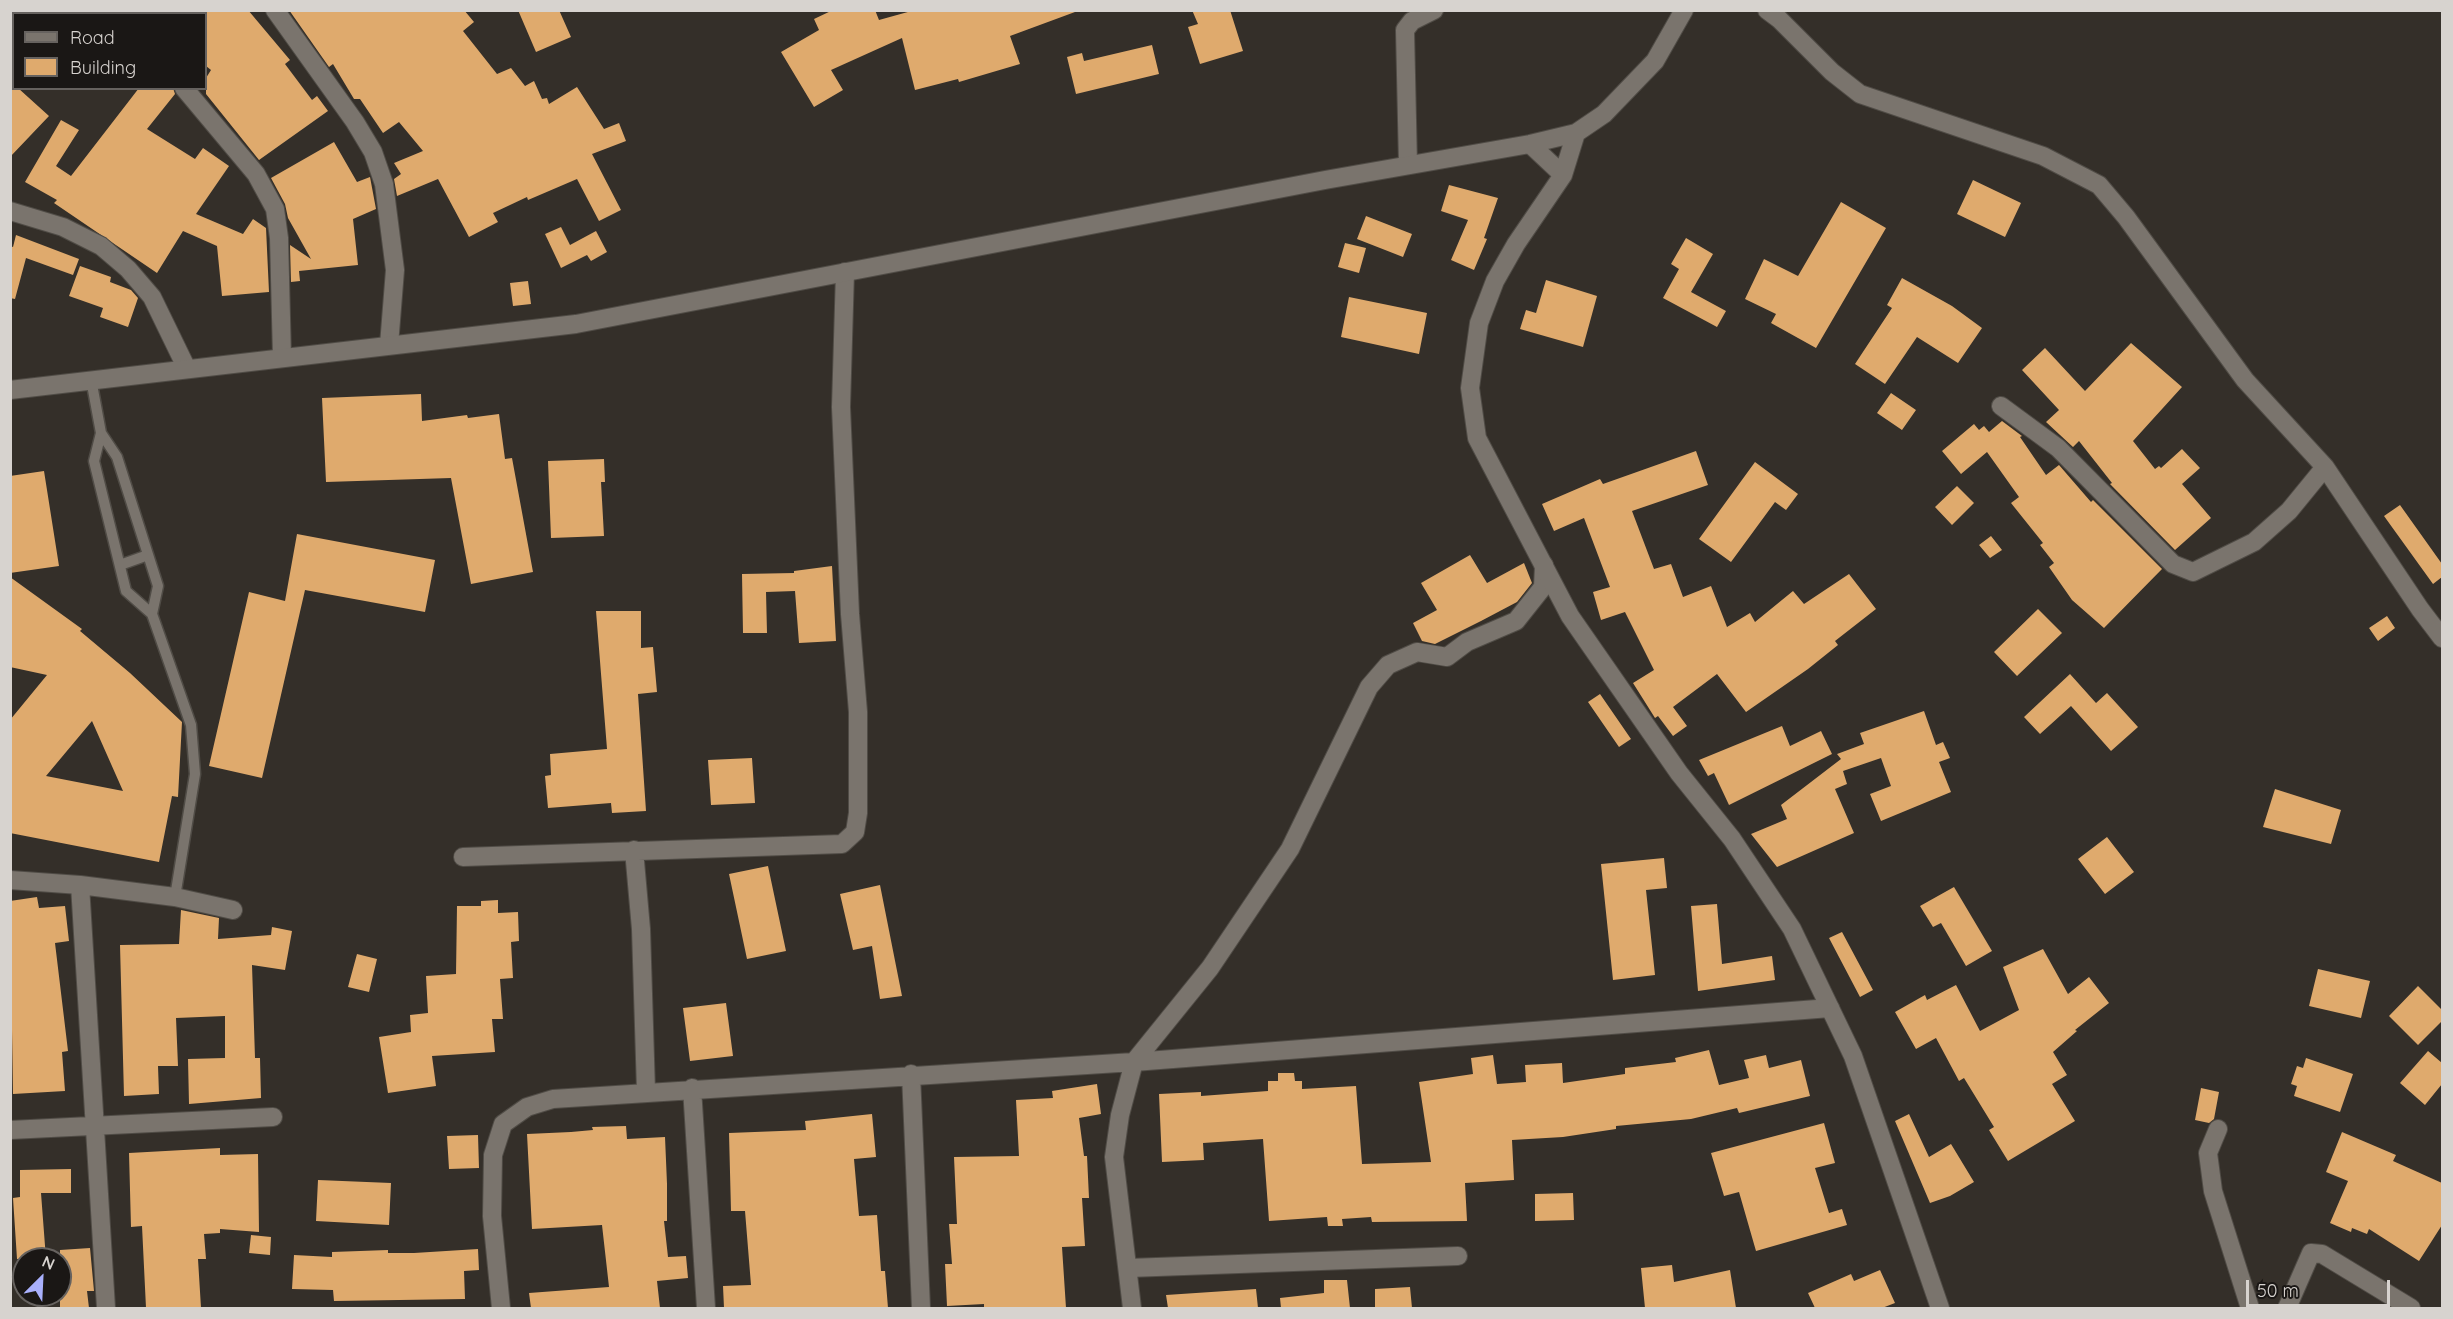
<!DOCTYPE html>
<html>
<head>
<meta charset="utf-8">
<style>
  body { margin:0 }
  #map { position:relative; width:2453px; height:1319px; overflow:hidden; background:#342f29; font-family:Quicksand,sans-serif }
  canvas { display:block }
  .frame { position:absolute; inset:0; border:12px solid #d7d3cf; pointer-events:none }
  .legend { position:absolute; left:12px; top:12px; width:195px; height:78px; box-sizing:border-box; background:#1a1715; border:2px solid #66625f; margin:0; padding:8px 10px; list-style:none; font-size:18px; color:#d7d3cf }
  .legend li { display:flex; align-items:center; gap:12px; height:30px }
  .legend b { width:30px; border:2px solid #66625f }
  .north { position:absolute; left:12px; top:1247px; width:60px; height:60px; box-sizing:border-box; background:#1a1715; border:2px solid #66625f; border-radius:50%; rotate:24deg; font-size:16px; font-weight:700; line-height:24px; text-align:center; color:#d7d3cf }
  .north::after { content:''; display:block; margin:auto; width:21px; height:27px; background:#a9b0fc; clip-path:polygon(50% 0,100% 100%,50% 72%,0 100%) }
  .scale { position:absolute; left:2246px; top:1280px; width:144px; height:27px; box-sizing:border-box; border:3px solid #d7d3cf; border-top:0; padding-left:8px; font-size:18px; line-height:21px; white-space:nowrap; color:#d7d3cf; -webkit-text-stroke:4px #1a1715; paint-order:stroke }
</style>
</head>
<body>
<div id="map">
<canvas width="2453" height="1319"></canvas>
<div class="frame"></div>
<ul class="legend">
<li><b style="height:8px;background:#7a746d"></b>Road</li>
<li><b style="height:16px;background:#dfaa6d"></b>Building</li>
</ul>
<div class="north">N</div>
<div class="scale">50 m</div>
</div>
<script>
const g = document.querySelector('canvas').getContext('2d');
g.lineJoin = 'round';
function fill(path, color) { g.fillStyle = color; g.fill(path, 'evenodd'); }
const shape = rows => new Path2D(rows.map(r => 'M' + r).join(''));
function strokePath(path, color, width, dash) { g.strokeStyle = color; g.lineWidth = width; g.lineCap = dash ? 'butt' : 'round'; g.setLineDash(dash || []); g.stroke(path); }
const building = shape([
  [206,10,248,10,290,60,285,64,312,100,317,96,328,111,259,160,206,94,206,78,211,70,206,66],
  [289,10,464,10,474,22,463,31,497,74,511,68,525,86,534,81,542,99,547,98,549,104,577,87,604,129,619,123,626,141,592,154,621,210,599,221,577,179,528,200,527,197,493,213,498,222,469,237,438,179,397,196,394,179,401,174,394,163,423,151,399,122,383,133,360,99,354,99,333,64,329,67],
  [518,10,559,10,571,37,536,52],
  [833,10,875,10,879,20,915,10,1075,12,1010,36,1020,64,959,82,958,79,915,90,902,38,831,70,843,90,814,107,781,52,819,30,814,19],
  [1192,10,1230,10,1243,51,1200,64,1188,27,1198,24],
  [1152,45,1159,74,1076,94,1067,57,1082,53,1084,61],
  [10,82,14,88,18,88,49,116,10,157],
  [139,88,173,88,175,94,147,129,195,159,203,148,229,166,196,214,243,234,253,219,266,228,269,292,222,296,217,246,183,231,157,273,54,203,57,200,25,182,61,120,79,130,56,166,71,176],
  [334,142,357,182,370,177,376,209,353,219,358,265,299,271,300,281,291,282,290,245,311,259,288,218,285,204,271,178],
  [1973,180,2021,203,2005,237,1957,214],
  [1449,185,1498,198,1484,238,1487,239,1474,270,1451,260,1468,220,1441,211],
  [1841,202,1886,228,1816,348,1771,323,1776,314,1745,299,1764,259,1798,276],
  [1366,216,1412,234,1403,257,1357,239],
  [561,227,570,245,596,231,607,252,591,261,587,255,561,268,545,234],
  [16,235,79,259,73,275,26,258,15,299,10,298,10,246,13,247],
  [1686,238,1713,254,1691,292,1726,311,1717,327,1663,298,1679,269,1671,264],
  [1345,243,1366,248,1359,273,1338,267],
  [80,266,111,277,110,282,131,290,138,298,128,327,100,317,103,308,69,296],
  [1902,278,1952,306,1982,328,1958,363,1917,337,1885,384,1855,364,1892,308,1887,305],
  [1546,280,1597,296,1583,347,1520,329,1526,310,1536,313],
  [528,281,531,304,513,306,510,283],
  [1349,297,1427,313,1419,354,1341,337],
  [2131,343,2182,387,2133,441,2155,469,2159,466,2161,468,2182,449,2200,468,2182,484,2211,518,2175,550,2110,484,2112,483,2079,441,2073,447,2046,422,2059,410,2022,370,2045,348,2085,391],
  [1891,393,1916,410,1902,430,1877,413],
  [421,394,422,421,467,415,468,418,499,414,505,459,512,458,533,572,471,584,451,478,326,482,322,398],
  [2002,421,2022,436,2020,437,2046,475,2059,465,2091,502,2093,500,2162,569,2104,628,2072,600,2049,567,2054,563,2040,545,2043,543,2011,503,2019,497,1987,452,1961,474,1942,451,1974,424,1979,430,1984,426,1989,432],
  [1696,451,1708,485,1632,511,1654,569,1671,564,1683,597,1711,586,1727,627,1750,613,1755,622,1793,591,1804,604,1849,574,1876,609,1835,641,1838,645,1808,669,1746,712,1717,674,1673,707,1687,726,1673,736,1658,716,1655,718,1633,683,1654,670,1625,612,1601,620,1593,592,1610,587,1584,518,1554,531,1542,504,1600,479,1603,484],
  [604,459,605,482,601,482,604,536,551,538,548,461],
  [1755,462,1798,494,1786,510,1775,502,1731,562,1699,539],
  [44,471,59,566,10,573,10,476],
  [1957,486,1974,503,1952,525,1935,507],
  [2400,505,2442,564,2442,577,2433,584,2384,516],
  [297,534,435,560,425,612,305,590,262,778,209,766,249,592,285,601],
  [1991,536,2002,550,1990,558,1979,545],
  [1470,555,1487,583,1524,563,1532,583,1517,602,1481,621,1435,644,1422,641,1413,623,1437,610,1421,583],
  [832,566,836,641,799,643,795,591,766,592,767,633,743,633,742,574,794,573,794,571],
  [10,577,82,629,80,631,130,673,182,722,178,797,172,796,159,862,10,833,10,720,47,675,10,667],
  [92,721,123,791,46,776],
  [2038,609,2062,633,2017,676,1994,652],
  [596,611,641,611,641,648,653,647,657,692,638,694,646,811,612,813,611,803,548,808,545,776,551,775,550,754,607,749],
  [2387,616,2395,628,2378,641,2369,628],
  [2070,674,2096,703,2107,693,2138,727,2111,751,2071,706,2040,734,2024,717],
  [1600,694,1631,739,1619,747,1588,702],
  [1924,711,1936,745,1943,742,1950,758,1939,762,1951,792,1881,821,1870,794,1891,786,1881,758,1843,771,1847,784,1835,789,1854,833,1777,867,1751,834,1787,819,1781,805,1841,759,1837,754,1864,744,1860,733],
  [1782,726,1790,746,1821,731,1832,754,1729,805,1714,773,1708,776,1699,760],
  [752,758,755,803,711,805,708,760],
  [2275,789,2341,810,2331,844,2263,827],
  [2107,837,2134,872,2105,894,2078,859],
  [1664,858,1667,888,1646,890,1655,975,1613,980,1601,864],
  [768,866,786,951,747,959,729,874],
  [880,885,902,996,880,999,872,946,853,950,840,894],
  [1954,887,1992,951,1966,966,1941,923,1933,927,1920,906],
  [37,897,39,908,65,906,69,941,55,943,68,1051,62,1052,65,1091,13,1094,10,901],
  [498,900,498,913,518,912,519,941,511,942,513,978,500,979,503,1019,492,1019,495,1052,432,1056,436,1086,388,1093,379,1037,411,1032,410,1015,428,1013,426,976,456,974,457,906,481,906,481,901],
  [1717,904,1722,964,1772,956,1775,980,1698,991,1691,906],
  [181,910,219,918,218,939,271,935,272,927,292,931,285,970,252,965,255,1058,260,1058,261,1098,189,1104,188,1059,225,1058,225,1016,176,1018,178,1066,158,1066,159,1094,124,1096,120,945,179,944],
  [1842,932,1873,990,1860,997,1829,938],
  [2043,949,2068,994,2089,977,2109,1003,2075,1030,2077,1031,2053,1052,2067,1075,2052,1084,2075,1121,2008,1161,1989,1130,1994,1127,1964,1078,1959,1081,1936,1038,1916,1049,1895,1012,1925,995,1927,1000,1956,985,1980,1031,2019,1010,2003,967],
  [357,954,377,959,369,992,348,987],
  [2318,969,2370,981,2361,1018,2309,1006],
  [2418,986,2442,1010,2442,1021,2418,1045,2389,1016],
  [726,1003,733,1056,690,1061,683,1008],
  [1709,1050,1719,1085,1749,1078,1744,1060,1766,1055,1769,1068,1801,1060,1810,1096,1739,1113,1737,1108,1691,1119,1616,1126,1616,1129,1563,1137,1512,1140,1514,1180,1465,1183,1467,1221,1372,1222,1371,1217,1342,1219,1343,1226,1328,1226,1327,1217,1269,1221,1263,1139,1203,1143,1204,1160,1162,1162,1159,1094,1201,1092,1201,1096,1268,1091,1268,1081,1278,1081,1278,1073,1294,1073,1295,1081,1302,1081,1302,1089,1356,1086,1362,1164,1431,1162,1419,1082,1473,1074,1471,1058,1493,1055,1497,1084,1526,1082,1525,1065,1562,1063,1563,1083,1625,1074,1625,1068,1676,1062,1675,1058],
  [2428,1051,2442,1063,2442,1084,2425,1105,2400,1083],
  [2306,1058,2353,1074,2340,1112,2294,1096,2297,1086,2291,1084,2297,1066,2303,1068],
  [1097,1084,1101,1114,1079,1118,1084,1156,1087,1156,1089,1198,1082,1198,1085,1246,1062,1247,1066,1308,984,1308,984,1304,947,1306,945,1264,952,1264,949,1224,957,1224,954,1157,1019,1156,1016,1100,1053,1098,1052,1091],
  [2201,1088,2219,1092,2214,1119,2209,1123,2195,1120],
  [872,1114,876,1157,854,1159,859,1216,877,1215,881,1271,885,1271,888,1308,724,1308,723,1286,751,1285,745,1211,731,1211,729,1133,806,1130,805,1121],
  [1909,1114,1929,1157,1951,1144,1974,1182,1950,1196,1930,1203,1895,1121],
  [1824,1123,1835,1163,1815,1168,1829,1213,1842,1209,1847,1225,1756,1251,1739,1192,1724,1196,1711,1153],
  [626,1126,627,1139,665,1137,667,1184,667,1221,664,1221,668,1257,686,1256,688,1278,657,1281,660,1308,531,1308,529,1293,609,1287,602,1225,532,1229,527,1134,571,1132,593,1130,592,1127],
  [2342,1132,2396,1155,2393,1161,2442,1183,2442,1225,2419,1261,2369,1229,2367,1234,2352,1228,2351,1232,2330,1223,2348,1181,2326,1172],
  [478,1135,479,1168,449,1169,447,1136],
  [220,1148,220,1155,258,1154,259,1232,220,1229,220,1233,204,1234,206,1259,198,1259,201,1308,146,1308,142,1226,131,1227,129,1153],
  [71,1169,71,1193,41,1193,46,1259,17,1259,13,1198,20,1197,20,1170],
  [318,1180,391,1183,389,1225,316,1221],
  [1573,1193,1574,1220,1535,1221,1535,1194],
  [251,1235,271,1237,270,1255,249,1253],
  [90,1248,94,1291,87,1291,89,1308,60,1308,60,1250],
  [478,1249,479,1270,464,1271,465,1299,334,1301,333,1290,292,1289,294,1255,332,1257,332,1252,388,1250,388,1253,414,1253],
  [1672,1265,1674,1282,1730,1270,1736,1308,1645,1308,1641,1268],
  [1880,1270,1895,1303,1882,1308,1815,1308,1808,1293,1851,1274,1854,1281],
  [1324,1280,1347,1280,1350,1308,1281,1308,1280,1298,1324,1293],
  [1410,1287,1412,1308,1375,1308,1375,1289],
  [1256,1289,1258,1308,1168,1308,1166,1295]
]);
const lane = shape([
  [91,379,101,433,117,457,158,586,152,614],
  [101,433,94,461,126,591,152,614,191,725,195,774,175,897],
  [120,565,148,555]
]);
const street = shape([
  [94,10,99,14],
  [275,10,355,122,373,152,384,184,395,270,389,345],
  [1767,10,1779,19,1832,72,1860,94,2043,156,2099,185,2126,217,2245,380,2325,467,2420,609,2442,638],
  [184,88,256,174,275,209,279,238,282,357],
  [1408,165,1405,30,1412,21,1434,10],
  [10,211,63,227,101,246,128,269,152,297,186,367],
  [2001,406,2058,448,2173,564,2193,572,2254,542,2289,511,2325,467],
  [634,850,641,929,646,1091],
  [463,857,842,844,855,832,858,813,858,712,850,614,841,407,845,272],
  [10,880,80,885,175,897,233,910],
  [80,885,106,1308],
  [911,1074,921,1308],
  [692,1088,706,1308],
  [2218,1129,2208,1153,2213,1191,2250,1308],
  [10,1130,273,1117],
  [1129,1268,1458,1256],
  [501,1308,492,1216,493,1155,503,1124,527,1107,553,1099,1134,1062,1830,1008],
  [1132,1308,1114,1157,1120,1115,1134,1062,1210,968,1290,849,1369,687,1388,665,1417,652,1447,657,1467,642,1516,621,1543,587,1544,565],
  [2287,1308,2311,1253,2322,1254,2411,1308]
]);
const secondary = shape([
  [1576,133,1563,175,1516,244,1495,281,1479,323,1470,388,1477,438,1570,616,1679,773,1732,839,1792,929,1853,1056,1940,1308],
  [1530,144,1563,175],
  [10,390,576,324,1325,180,1530,144,1576,133,1604,114,1655,61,1684,10]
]);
fill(building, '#dfaa6d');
strokePath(lane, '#504c46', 13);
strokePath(street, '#504c46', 20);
strokePath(secondary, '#504c46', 20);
strokePath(lane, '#7a746d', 10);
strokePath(street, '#7a746d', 18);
strokePath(secondary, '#7a746d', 18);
</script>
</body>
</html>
